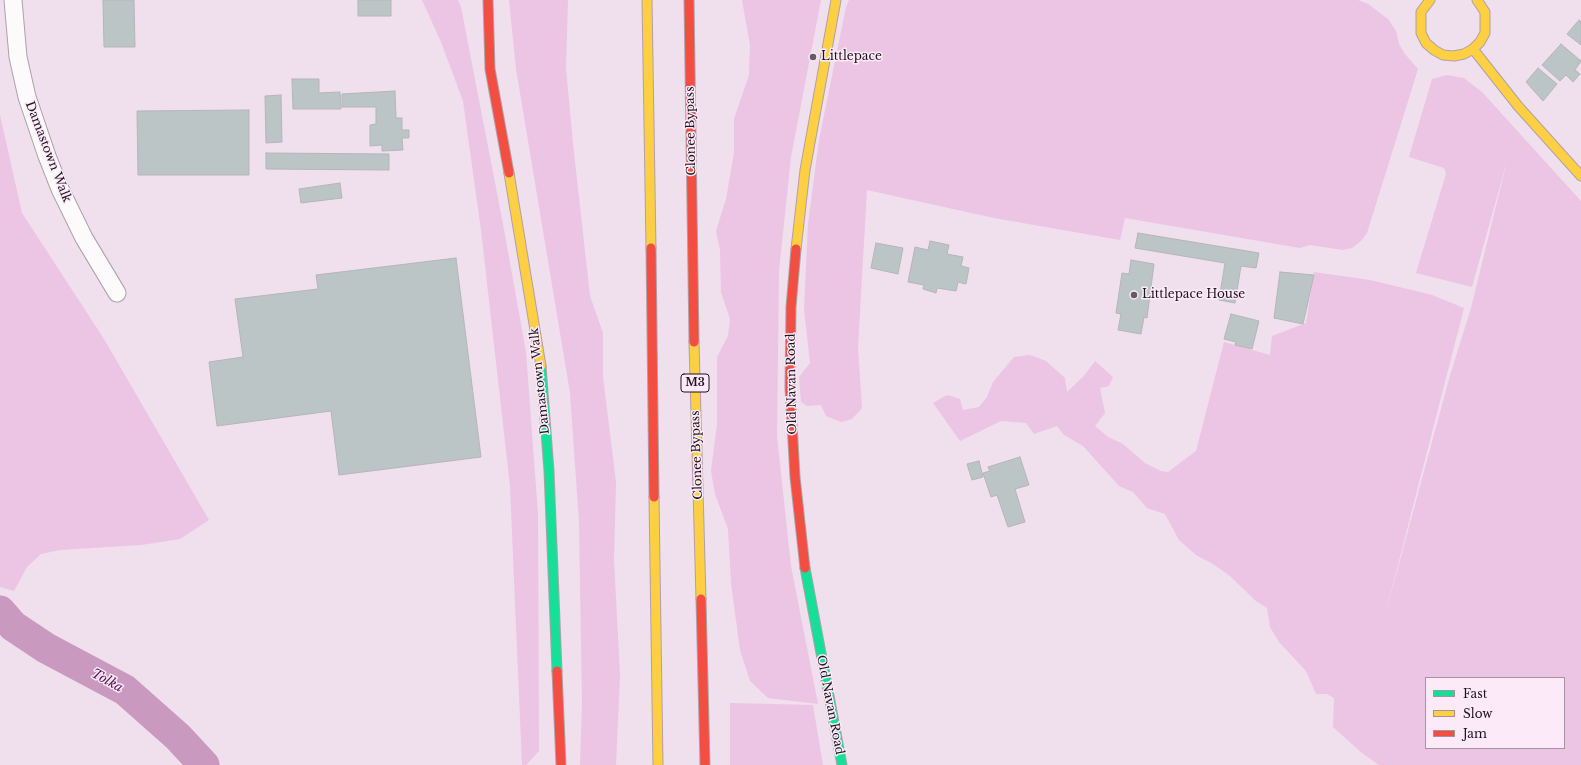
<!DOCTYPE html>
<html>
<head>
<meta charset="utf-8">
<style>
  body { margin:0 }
  #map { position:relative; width:1581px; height:765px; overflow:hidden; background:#f0dfed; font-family:"Libre Baskerville",serif }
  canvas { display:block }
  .legend { position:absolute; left:1425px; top:677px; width:140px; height:72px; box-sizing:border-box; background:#fdeaf8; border:1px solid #a394a0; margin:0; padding:5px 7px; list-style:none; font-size:12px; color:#1d131b }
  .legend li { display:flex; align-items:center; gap:8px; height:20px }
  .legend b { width:20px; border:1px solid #a394a0 }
</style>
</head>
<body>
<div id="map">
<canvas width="1581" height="765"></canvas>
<ul class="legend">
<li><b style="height:5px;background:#16e098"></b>Fast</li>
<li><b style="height:5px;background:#ffcf43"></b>Slow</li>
<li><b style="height:5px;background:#f24e42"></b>Jam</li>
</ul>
</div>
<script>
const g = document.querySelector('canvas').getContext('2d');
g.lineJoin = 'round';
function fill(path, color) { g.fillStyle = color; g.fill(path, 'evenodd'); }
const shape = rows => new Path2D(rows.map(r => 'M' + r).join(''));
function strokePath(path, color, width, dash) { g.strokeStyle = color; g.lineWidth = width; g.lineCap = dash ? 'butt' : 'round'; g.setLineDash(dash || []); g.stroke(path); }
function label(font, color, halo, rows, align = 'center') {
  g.font = font + ' "Libre Baskerville",serif'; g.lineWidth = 3; g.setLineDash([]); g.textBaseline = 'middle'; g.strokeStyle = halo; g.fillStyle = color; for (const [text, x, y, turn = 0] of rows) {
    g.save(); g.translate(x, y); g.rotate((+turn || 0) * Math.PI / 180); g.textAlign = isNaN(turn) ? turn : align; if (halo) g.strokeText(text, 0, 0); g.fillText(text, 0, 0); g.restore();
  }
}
const green = shape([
  [422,0,458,0,461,7,503,224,526,352,538,514,539,751,526,765,522,765,510,486,481,230,463,101,441,42],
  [509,0,568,0,566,68,573,144,590,296,603,333,603,377,616,482,614,560,620,675,616,765,580,765,582,704,579,522,570,393,516,69],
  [742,0,821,0,791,157,779,271,777,436,791,566,818,704,768,698,750,681,740,650,731,583,728,529,715,494,711,471,717,424,717,357,728,336,730,319,721,292,720,250,716,231,726,199,734,153,734,119,749,75,750,45],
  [849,0,1358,0,1368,4,1388,19,1396,31,1399,44,1405,54,1418,69,1367,233,1361,241,1352,248,1343,250,1310,245,1300,248,1125,218,1120,240,994,218,867,190,858,347,862,408,852,419,841,422,826,416,821,405,807,406,801,402,799,377,810,363,804,309,808,224,819,140,846,7],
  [1447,75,1464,78,1482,92,1581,201,1581,765,1379,765,1362,753,1333,727,1334,698,1327,694,1316,694,1306,671,1279,642,1270,627,1267,608,1256,601,1230,576,1213,564,1196,555,1179,540,1165,514,1147,508,1133,492,1119,486,1083,446,1064,435,1057,426,1034,434,1026,423,1001,421,960,441,933,403,947,395,960,399,963,410,979,407,987,397,993,382,1014,357,1030,355,1046,361,1065,378,1067,392,1084,376,1095,361,1113,377,1109,386,1100,388,1105,413,1095,426,1108,437,1123,444,1145,463,1161,471,1168,472,1196,451,1224,342,1270,355,1272,336,1306,323,1314,272,1370,280,1432,295,1464,308,1383,623,1449,379,1471,308,1508,157,1472,287,1416,273,1446,174,1444,168,1409,157,1432,79],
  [1426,678,1564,678,1564,748,1426,748],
  [0,115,22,213,104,339,209,520,180,539,141,545,60,550,41,554,27,567,14,591,0,587],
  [730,703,813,705,823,765,730,765]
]);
const river = shape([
  [0,611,13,626,46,648,125,690,178,737,204,765]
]);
const building = shape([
  [103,0,134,0,135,47,104,47,103,0],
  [358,0,391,0,391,16,358,16,358,0],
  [1579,20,1581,22,1581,45,1567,34,1579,20],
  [1561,44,1581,61,1575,70,1580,74,1573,82,1566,75,1560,81,1542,65,1561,44],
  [1538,68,1557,84,1543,101,1526,82,1538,68],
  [292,79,319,79,319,93,340,92,341,109,293,109,292,79],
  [395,91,396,118,402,118,402,130,409,130,409,138,402,138,403,150,382,151,382,145,370,146,370,125,376,124,376,107,342,107,342,94,395,91],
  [281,95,282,142,266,143,265,96,281,95],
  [249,110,249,175,138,175,137,111,249,110],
  [266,153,389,154,389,170,266,169,266,153],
  [340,183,342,198,301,203,299,189,340,183],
  [1138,233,1259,253,1256,268,1241,266,1235,303,1219,300,1225,263,1135,248,1138,233],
  [930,241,949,245,947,254,963,257,961,266,969,268,966,284,958,282,956,291,937,288,936,293,923,289,924,285,908,282,915,247,928,250,930,241],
  [876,243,903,248,898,274,871,268,876,243],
  [456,258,481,457,339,475,331,411,217,426,209,362,243,357,235,299,318,289,316,275,456,258],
  [1131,260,1154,264,1147,318,1144,317,1141,334,1118,330,1121,314,1116,313,1122,273,1129,274,1131,260],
  [1280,272,1314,275,1303,324,1274,318,1280,272],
  [1231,314,1259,321,1252,349,1235,345,1236,342,1224,339,1231,314],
  [1020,457,1029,485,1015,489,1025,522,1008,527,997,495,991,497,983,473,990,471,988,467,1020,457],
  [979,461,983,477,972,480,967,464,979,461]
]);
const street = shape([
  [13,0,18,57,27,97,47,156,60,189,84,238,117,293]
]);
const fast = shape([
  [541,366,549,471,557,671],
  [805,568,842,765]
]);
const slow = shape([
  [647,0,651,248],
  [1430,0,1421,12,1421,33,1426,43,1434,50,1443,55,1454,56,1464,54,1473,49,1480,42,1485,33,1485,12,1477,0],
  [1473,49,1518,106,1581,176],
  [509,173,541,366],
  [796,249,805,170,836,0],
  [694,342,701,599],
  [654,497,658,765]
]);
const jam = shape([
  [488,0,490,69,509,173],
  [689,0,694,342],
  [651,248,654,497],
  [796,249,791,307,790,388,795,477,805,568],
  [701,599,705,765],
  [557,671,561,765]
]);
const markers = [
  [813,57,4,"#675a64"],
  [1134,295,4,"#675a64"]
];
const shields = [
  [695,383,28]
];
const shieldNames = [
  ["M3",695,383]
];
const poiNames = [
  ["Littlepace",821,57],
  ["Littlepace House",1142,295]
];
const streetNames = [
  ["Clonee Bypass",691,131,-91],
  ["Damastown Walk",48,152,69],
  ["Damastown Walk",540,381,-96],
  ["Old Navan Road",792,384,-91],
  ["Clonee Bypass",697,455,-92],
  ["Old Navan Road",830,705,79]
];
const waterNames = [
  ["Tolka",107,681,29]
];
fill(green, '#ecc4e4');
strokePath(river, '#c999c0', 31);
fill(building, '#bbc5c5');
strokePath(building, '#b5b5b8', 1);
strokePath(street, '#ada1ab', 19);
strokePath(fast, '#ada1ab', 11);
strokePath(slow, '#ada1ab', 11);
strokePath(jam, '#ada1ab', 11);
strokePath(street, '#fdfafc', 17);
strokePath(fast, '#16e098', 9);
strokePath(slow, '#ffcf43', 9);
strokePath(jam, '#f24e42', 9);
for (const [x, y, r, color] of markers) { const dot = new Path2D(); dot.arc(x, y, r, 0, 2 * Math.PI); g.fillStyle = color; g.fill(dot); strokePath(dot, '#fdeaf8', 1.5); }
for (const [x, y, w] of shields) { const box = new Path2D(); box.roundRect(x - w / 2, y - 9, w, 18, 3); g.fillStyle = '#fdeaf8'; g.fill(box); strokePath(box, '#1d131b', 1); }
label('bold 11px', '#1d131b', null, shieldNames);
label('12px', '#1d131b', '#fdeaf8', poiNames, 'left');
label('12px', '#1d131b', '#fdeaf8', streetNames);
label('italic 13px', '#5d1355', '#fdeaf8', waterNames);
</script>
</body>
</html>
